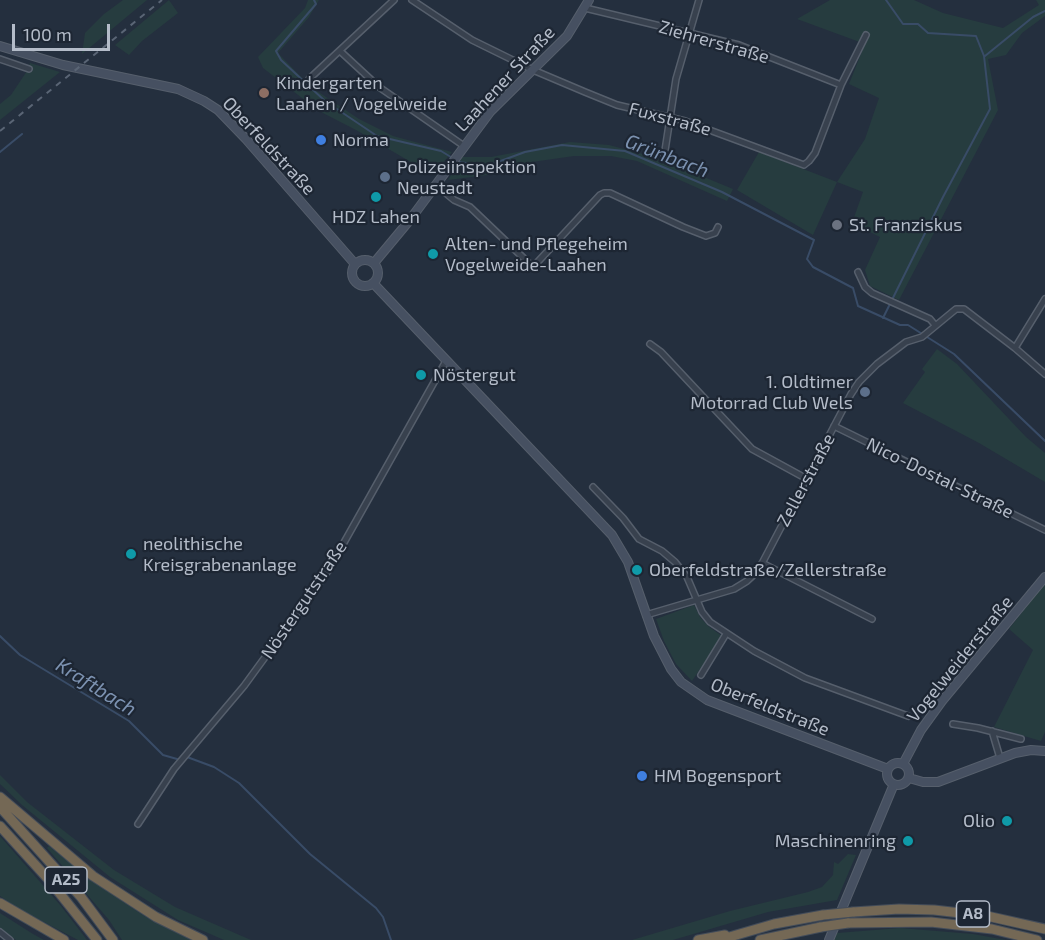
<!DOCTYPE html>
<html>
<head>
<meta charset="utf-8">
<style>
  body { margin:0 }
  #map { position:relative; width:1045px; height:940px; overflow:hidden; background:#242f3e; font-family:"Exo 2",sans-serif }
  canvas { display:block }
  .scale { position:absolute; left:12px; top:24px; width:98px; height:27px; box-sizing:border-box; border:3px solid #b4bcc9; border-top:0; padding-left:8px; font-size:18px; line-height:21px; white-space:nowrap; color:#b4bcc9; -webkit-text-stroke:4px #1d2633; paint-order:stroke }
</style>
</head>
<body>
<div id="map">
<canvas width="1045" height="940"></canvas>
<div class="scale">100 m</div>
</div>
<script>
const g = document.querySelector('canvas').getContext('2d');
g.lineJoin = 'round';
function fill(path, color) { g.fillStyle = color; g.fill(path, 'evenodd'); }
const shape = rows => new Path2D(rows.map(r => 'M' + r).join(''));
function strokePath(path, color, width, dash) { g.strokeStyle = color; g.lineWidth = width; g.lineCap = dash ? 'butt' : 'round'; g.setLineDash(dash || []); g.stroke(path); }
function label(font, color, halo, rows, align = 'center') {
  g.font = font + ' "Exo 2",sans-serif'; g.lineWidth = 4.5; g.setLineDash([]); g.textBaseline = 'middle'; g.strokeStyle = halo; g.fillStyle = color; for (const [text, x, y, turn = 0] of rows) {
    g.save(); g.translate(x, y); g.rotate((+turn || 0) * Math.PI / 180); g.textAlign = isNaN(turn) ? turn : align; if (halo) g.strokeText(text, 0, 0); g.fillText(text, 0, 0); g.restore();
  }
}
const green = shape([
  [123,0,147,0,82,54,85,33,104,14],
  [169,0,178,13,142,41,129,55,115,45],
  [308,0,319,0,309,17,278,53,311,87,359,119,393,136,452,152,433,175,356,130,319,111,263,68,258,57,305,8],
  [830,0,914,0,943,13,1003,28,1039,5,1036,0,1045,0,1045,16,1022,33,1006,55,988,59,998,110,899,300,870,286,865,270,880,237,852,223,863,192,837,182,813,235,737,190,759,152,837,182,865,139,879,98,849,84,865,44,797,19],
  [30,63,60,72,0,120,0,104,11,95,27,71],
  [570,142,609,145,658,158,733,189,727,201,637,161,611,156,574,156,532,162,495,174,448,180,462,157,491,157],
  [937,349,957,364,1026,437,1045,453,1045,482,979,443,903,403,925,372,922,369],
  [1045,583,1045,732,1041,741,994,727,1033,650,1009,629],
  [694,605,700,617,708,626,722,636,692,681,676,664,664,641,656,619],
  [0,775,27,802,114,870,175,907,251,940,224,940,178,920,110,877,22,805,0,784],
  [0,836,61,906,87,940,78,940,19,909,0,896],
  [49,846,95,883,146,917,191,940,122,940,109,920,47,848],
  [848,854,856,855,837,900,768,912,673,940,632,940,730,911,808,892,822,887,833,875,834,862,838,864],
  [0,913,33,934,44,940,16,940,0,928],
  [900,928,973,934,1006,940,834,940,837,933]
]);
const stream = shape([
  [314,0,316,4,276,51,281,60,325,101,377,136,441,151,459,162,487,166,525,152,562,145,625,151,722,192,814,240,807,259,813,267,853,288,858,306,900,325,908,325,954,354,1045,441],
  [985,56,1033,17,1045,11],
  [0,152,22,134],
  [883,318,943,197,990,109,984,56,976,36,928,33,918,24,903,24,886,0],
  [0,636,20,655,129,721,163,755,177,759],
  [187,757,214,767,239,783,310,854,376,908,383,917,391,940]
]);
const street = shape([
  [412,0,472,40,533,70,585,92,617,105,685,121,804,165,809,161,815,153,841,85,866,35],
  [585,8,739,45,841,85],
  [340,51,379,87,464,146],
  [0,59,29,69],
  [309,79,394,0],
  [664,157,676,79,699,0],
  [436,185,454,200,470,207,533,267,600,195,604,193,610,193,683,227,706,236,715,233,718,227],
  [858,272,865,287,872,293,930,319,935,325],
  [650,344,661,352,752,449,807,479],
  [1015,348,1045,374],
  [834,426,1045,530],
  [593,487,623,518,639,539,662,551,675,562,687,577,702,612,710,622,754,651,805,678,908,716],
  [762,563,872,619],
  [646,615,734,589,747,581,758,571,851,394,859,382,877,364,906,342,922,337,956,309,964,309,1015,348,1045,299],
  [701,675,726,634],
  [953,724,978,728,1021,739],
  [992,731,1000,758],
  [138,824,174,769,244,686,328,571,446,361],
  [0,932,10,940]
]);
const secondary = shape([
  [0,46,63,65,178,89,204,101,218,110,246,139,355,264],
  '352 273a13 13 0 1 1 26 0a13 13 0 1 1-26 0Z',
  [374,263,409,221,490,112,567,36,589,0],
  [373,283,612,535,628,562,654,636,671,669,681,682,707,700,888,769],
  '887 774a11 11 0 1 1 22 0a11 11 0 1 1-22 0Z',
  [903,764,921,730,942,701,1045,577],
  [909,778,923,782,938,782,1015,753,1031,750,1045,751],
  [829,940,894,784]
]);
const highway = shape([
  [0,797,93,876,156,917,203,940],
  [0,807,81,897,113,940],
  [0,826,49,880,97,940],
  [0,903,64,940],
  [853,912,899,909,934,910,987,916,1045,929],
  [848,923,931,922,992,929,1037,940],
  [698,940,725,935],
  [719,940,774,924,823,915],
  [760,940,821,927]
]);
const rail = shape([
  [0,131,162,0]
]);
const highwayBridge = shape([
  [823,915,853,912],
  [821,927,848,923]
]);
const markers = [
  [264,93,6,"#8d6e63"],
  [321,140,6,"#3f7fe0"],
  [385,177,6,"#5c6f8a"],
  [376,197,6,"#0f9aa8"],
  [837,225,6,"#6b7280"],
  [433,254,6,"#0f9aa8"],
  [421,375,6,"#0f9aa8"],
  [865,392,6,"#5c6f8a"],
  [131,554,6,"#0f9aa8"],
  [637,570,6,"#0f9aa8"],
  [642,776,6,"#3f7fe0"],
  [1007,821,6,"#0f9aa8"],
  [908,841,6,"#0f9aa8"]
];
const shields = [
  [66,880,42],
  [973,914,33]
];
const shieldNames = [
  ["A25",66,880],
  ["A8",973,914]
];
const streetNames = [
  ["Ziehrerstraße",714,42,16],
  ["Laahener Straße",505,79,-47],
  ["Fuxstraße",670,119,15],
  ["Oberfeldstraße",269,146,47],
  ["Nico-Dostal-Straße",940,478,26],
  ["Zellerstraße",806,480,-62],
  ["Nöstergutstraße",304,600,-56],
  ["Vogelweiderstraße",960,659,-51],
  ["Oberfeldstraße",770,707,22]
];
const poiNames = [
  ["Kindergarten",276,83],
  ["Laahen / Vogelweide",276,104],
  ["Norma",333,140],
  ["Polizeiinspektion",397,167],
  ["Neustadt",397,188],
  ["HDZ Lahen",376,217,"center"],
  ["St. Franziskus",849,225],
  ["Alten- und Pflegeheim",445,244],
  ["Vogelweide-Laahen",445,265],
  ["Nöstergut",433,375],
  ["1. Oldtimer",853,382,"right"],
  ["Motorrad Club Wels",853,403,"right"],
  ["neolithische",143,544],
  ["Kreisgrabenanlage",143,565],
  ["Oberfeldstraße/Zellerstraße",649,570],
  ["HM Bogensport",654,776],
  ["Olio",995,821,"right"],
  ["Maschinenring",896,841,"right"]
];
const waterNames = [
  ["Grünbach",667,156,21],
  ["Kraftbach",96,687,32]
];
fill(green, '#263c3f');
strokePath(stream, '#394c67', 2);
strokePath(street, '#565f6c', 8);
strokePath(secondary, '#565f6c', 10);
strokePath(highway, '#434c59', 11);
strokePath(street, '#38414e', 5);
strokePath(secondary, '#465061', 8);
strokePath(highway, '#746855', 9);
strokePath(rail, '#5a6575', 2, [6, 6]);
strokePath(highwayBridge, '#434c59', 11, []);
strokePath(highwayBridge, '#746855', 9);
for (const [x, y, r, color] of markers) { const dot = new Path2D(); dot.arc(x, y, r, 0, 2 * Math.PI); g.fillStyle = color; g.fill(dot); strokePath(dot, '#1d2633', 2); }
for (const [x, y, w] of shields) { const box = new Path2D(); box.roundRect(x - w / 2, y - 13, w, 26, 4.5); g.fillStyle = '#1d2633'; g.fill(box); strokePath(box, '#b4bcc9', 1.5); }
label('bold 16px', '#b4bcc9', null, shieldNames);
label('18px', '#b4bcc9', '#1d2633', streetNames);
label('18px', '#b4bcc9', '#1d2633', poiNames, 'left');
label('italic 20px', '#7c92b1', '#1d2633', waterNames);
</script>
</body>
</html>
